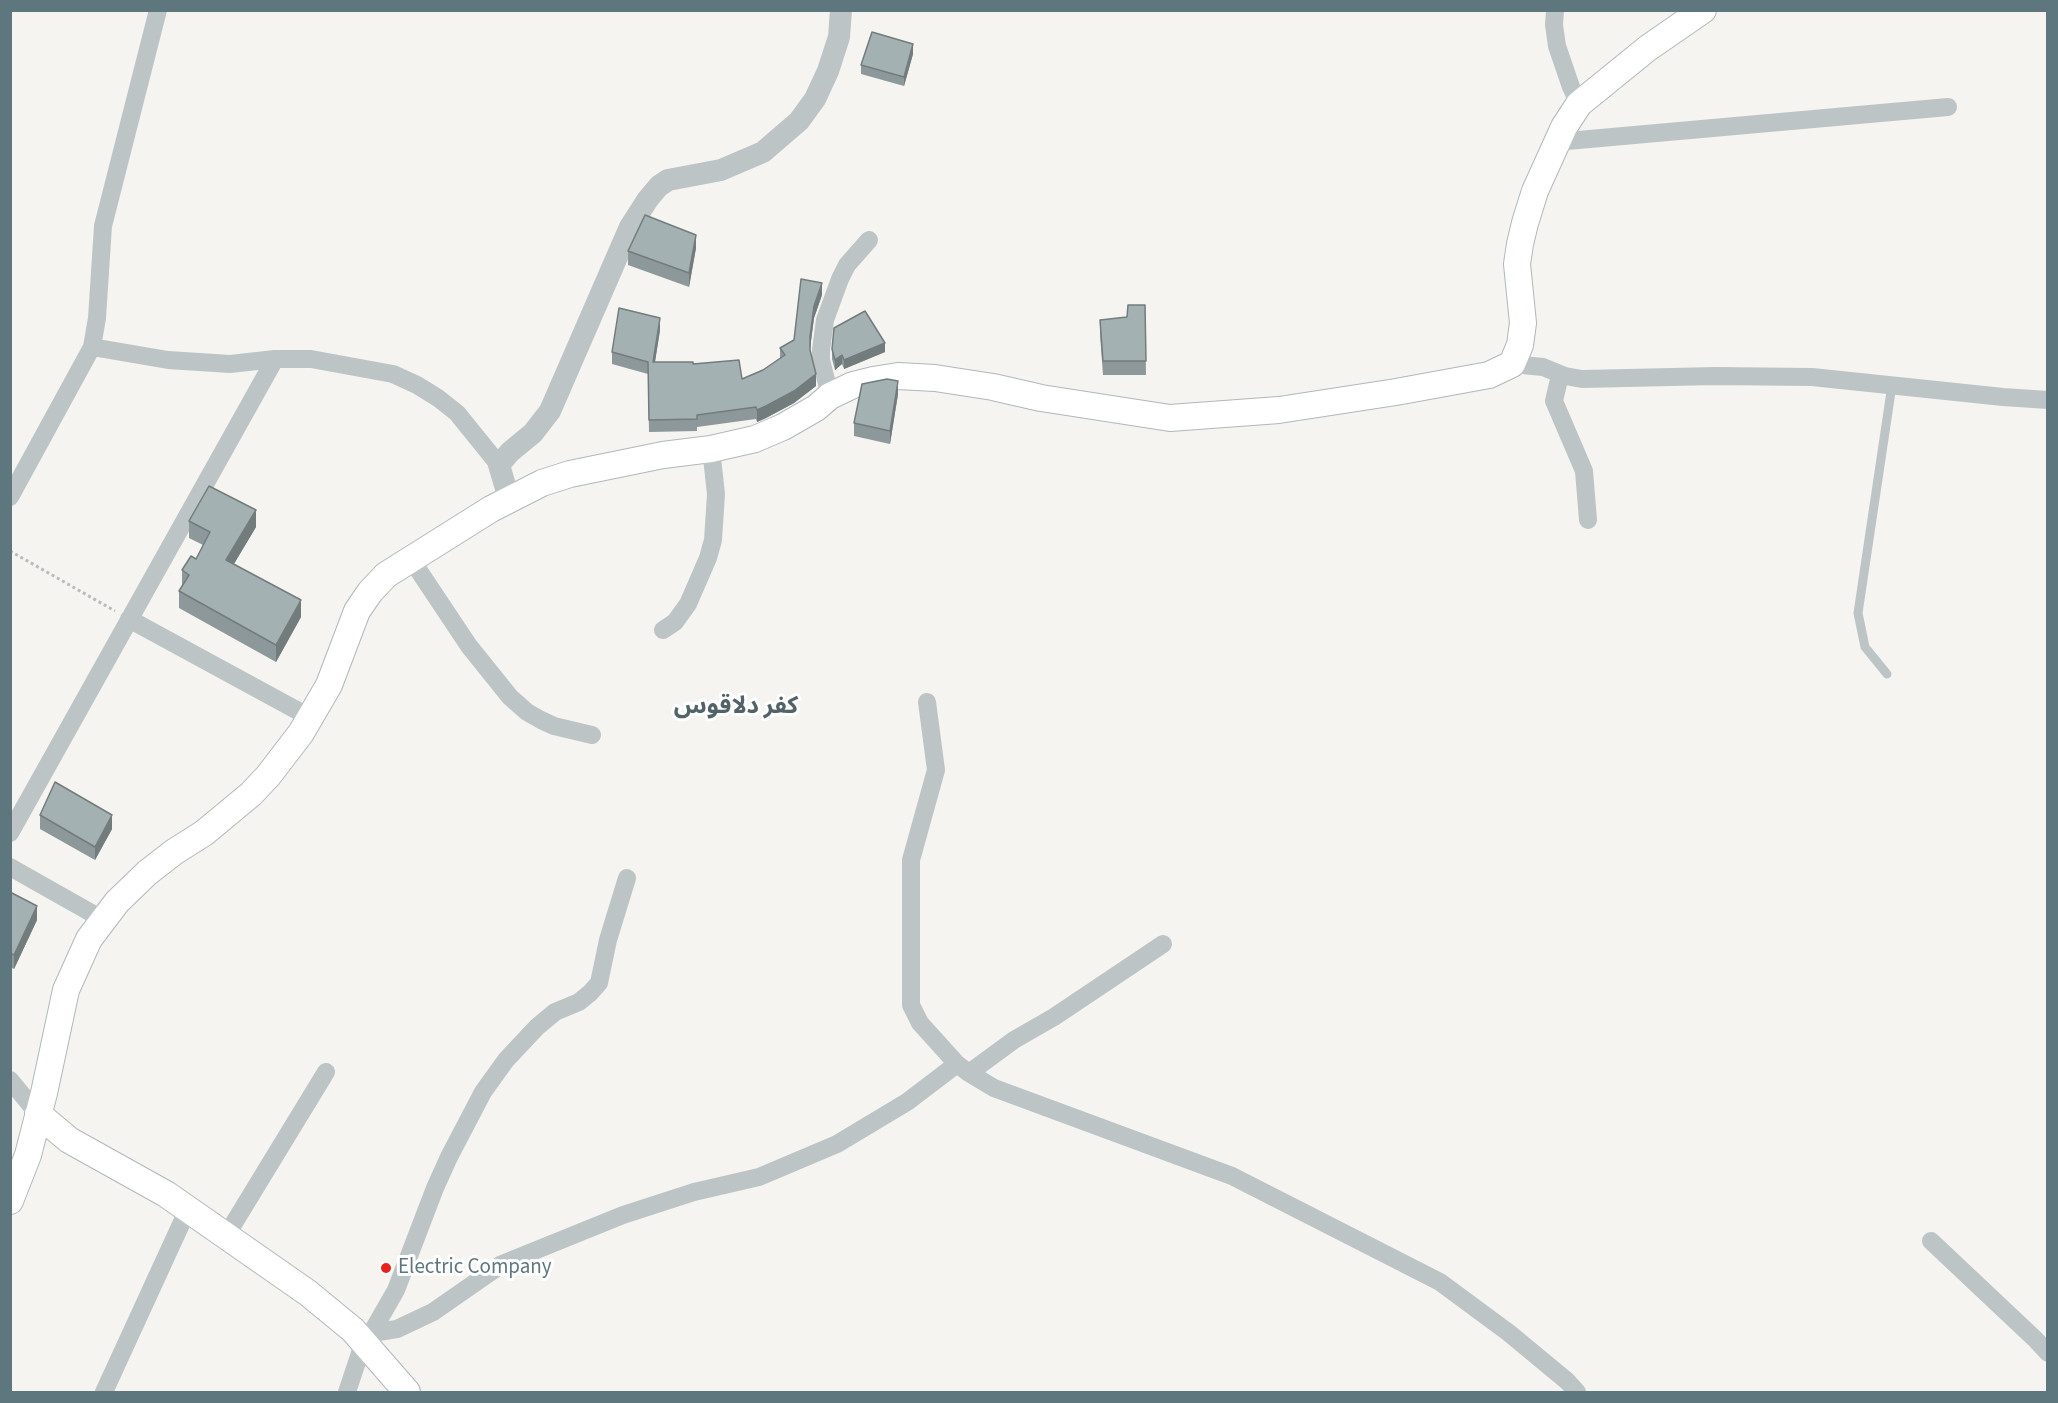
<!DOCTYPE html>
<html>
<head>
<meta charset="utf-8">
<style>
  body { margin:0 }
  #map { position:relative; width:2058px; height:1403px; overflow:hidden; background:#f5f4f1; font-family:"Source Sans 3",sans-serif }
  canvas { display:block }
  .frame { position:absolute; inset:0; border:12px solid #5e777e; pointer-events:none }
</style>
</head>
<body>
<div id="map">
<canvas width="2058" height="1403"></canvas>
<div class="frame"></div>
</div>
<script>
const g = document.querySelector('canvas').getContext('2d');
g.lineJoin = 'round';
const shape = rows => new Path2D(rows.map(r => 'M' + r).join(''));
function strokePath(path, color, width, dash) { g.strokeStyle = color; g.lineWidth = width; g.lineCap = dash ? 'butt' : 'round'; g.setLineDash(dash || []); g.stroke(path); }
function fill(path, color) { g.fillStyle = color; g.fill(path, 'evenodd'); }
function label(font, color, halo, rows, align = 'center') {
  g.font = font + ' "Source Sans 3","Noto Sans Arabic",sans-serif'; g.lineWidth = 6; g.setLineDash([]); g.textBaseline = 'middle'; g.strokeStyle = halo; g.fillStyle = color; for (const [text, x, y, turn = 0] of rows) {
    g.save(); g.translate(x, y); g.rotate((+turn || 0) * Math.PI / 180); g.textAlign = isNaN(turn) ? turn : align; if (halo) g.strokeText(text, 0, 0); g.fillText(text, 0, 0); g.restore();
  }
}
const path = shape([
  [10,551,115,611]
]);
const service = shape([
  [1887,674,1865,647,1858,613,1892,385]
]);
const minor = shape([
  [1555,10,1554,25,1557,46,1571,87,1579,104],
  [1556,142,1948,107],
  [92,347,168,360,230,364,275,359,311,359,393,374,417,385,438,398,457,413,499,465],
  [1512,364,1543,367,1565,376,1582,379,1716,376,1812,377,2003,397,2048,400],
  [1560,375,1554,401,1584,471,1588,520],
  [830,396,821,360,821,350,825,320,840,279,847,265,869,240],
  [10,497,92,347,97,318,103,226,158,10],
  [411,559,469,646,510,697,527,712,541,720,554,726,592,735],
  [129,619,311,718],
  [663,630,675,622,688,604,708,558,713,540,716,494,711,449],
  [927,702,936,770,911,860,911,1005,920,1023,957,1064,969,1073,994,1088,1232,1176,1440,1282,1509,1333,1567,1381,1577,1392],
  [10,833,275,359],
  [10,867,102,919],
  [969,1073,1014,1040,1054,1017,1163,944],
  [10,1080,38,1114],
  [226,1236,326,1072],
  [1931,1241,2035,1339,2048,1353],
  [372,1333,397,1329,433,1312,502,1264,623,1215,694,1192,759,1177,837,1144,907,1102,957,1064],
  [104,1392,188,1209],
  [347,1392,360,1353,396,1290,435,1188,449,1157,483,1092,506,1060,537,1027,555,1012,579,1002,590,993,599,983,608,940,627,878]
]);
const tertiary = shape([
  [509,499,499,465,510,452,533,433,550,411,630,227,648,199,659,186,668,180,721,170,763,152,799,121,815,99,828,71,839,37,841,10]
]);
const secondary = shape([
  [38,1114,69,1140,166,1194,308,1293,353,1330,407,1392],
  [10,1201,28,1155,44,1093,66,990,89,939,117,902,147,873,174,852,204,833,251,794,268,776,301,733,329,685,357,611,370,592,386,575,491,509,542,483,570,474,663,455,711,449,755,439,783,427,816,408,830,396,853,385,873,380,898,376,935,378,993,387,1041,398,1170,418,1279,410,1396,392,1489,375,1512,364,1520,345,1523,323,1517,264,1520,244,1525,223,1535,191,1564,127,1579,104,1648,48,1703,10]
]);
const wall = shape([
  [913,54,904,86,861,74,861,65],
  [696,248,689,287,628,265,628,251],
  [822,295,814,318,810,348,816,386,794,403,766,418,757,422,756,419,697,427,697,431,649,432,648,374,612,364,612,352,660,330,655,362,693,364,742,379,763,370,780,358,780,348,794,340],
  [1145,305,1146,375,1103,375,1100,334,1100,320,1127,317],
  [832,349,885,352,844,369,842,364,835,370,832,359],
  [898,394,890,444,854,436,854,423],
  [189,521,256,527,234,564,301,617,276,662,179,608,179,591,182,587,182,570,196,559,203,545,189,538],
  [40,815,112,829,95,860,40,829],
  [10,892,37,920,14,969,10,967]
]);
const shadedWall = shape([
  [913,44,913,54,904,86,904,77],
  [696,235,696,248,689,287,689,273],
  [822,283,822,295,814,318,810,349,810,337,814,306],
  [660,318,660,330,653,374,653,362],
  [885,343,885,352,844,369,844,360],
  [842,355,842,364,835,370,835,360],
  [816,374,816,386,794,403,766,418,757,422,757,410],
  [898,381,898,394,890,444,890,431],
  [256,510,256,527,226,577,226,560],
  [301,600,301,617,276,662,276,645],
  [112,815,112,829,95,860,95,847],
  [37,906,37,920,14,969,14,955]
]);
const building = shape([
  [872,32,913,44,904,77,861,65,872,32],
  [645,215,696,235,689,273,628,251,645,215],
  [801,279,822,283,814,306,810,337,810,350,816,374,794,391,766,406,757,410,756,407,697,415,697,419,649,420,648,362,612,352,619,308,660,318,653,362,693,362,693,364,739,360,742,379,763,370,785,355,780,348,794,340,801,279],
  [1128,305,1145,305,1146,361,1103,361,1100,320,1127,317,1128,305],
  [865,311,885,343,844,360,842,355,835,360,832,349,834,328,865,311],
  [887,379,898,381,890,431,854,423,862,384,887,379],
  [209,486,256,510,226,560,301,600,276,645,179,591,189,575,182,570,191,556,196,559,210,532,189,521,209,486],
  [55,782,112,815,95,847,40,815,55,782],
  [10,892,37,906,14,955,10,953,10,892]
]);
const markers = [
  [386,1268,6,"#ec1f19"]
];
const poiNames = [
  ["Electric Company",398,1268]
];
const quarterNames = [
  ["كفر دلاقوس",736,708]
];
strokePath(secondary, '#afb8bb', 28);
strokePath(path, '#b7bcbd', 3, [3, 3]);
strokePath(service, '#bdc4c6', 9);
strokePath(minor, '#bdc4c6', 18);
strokePath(tertiary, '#bdc4c6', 22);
strokePath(secondary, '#fff', 26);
fill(wall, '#8d989a');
fill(shadedWall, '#737c7d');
fill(building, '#a4b1b3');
strokePath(building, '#737c7d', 1.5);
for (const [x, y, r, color] of markers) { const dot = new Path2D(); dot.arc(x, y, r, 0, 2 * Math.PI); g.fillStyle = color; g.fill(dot); strokePath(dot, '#fff', 2); }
label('21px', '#5e777e', '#fff', poiNames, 'left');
label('bold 24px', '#516368', '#fff', quarterNames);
</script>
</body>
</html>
